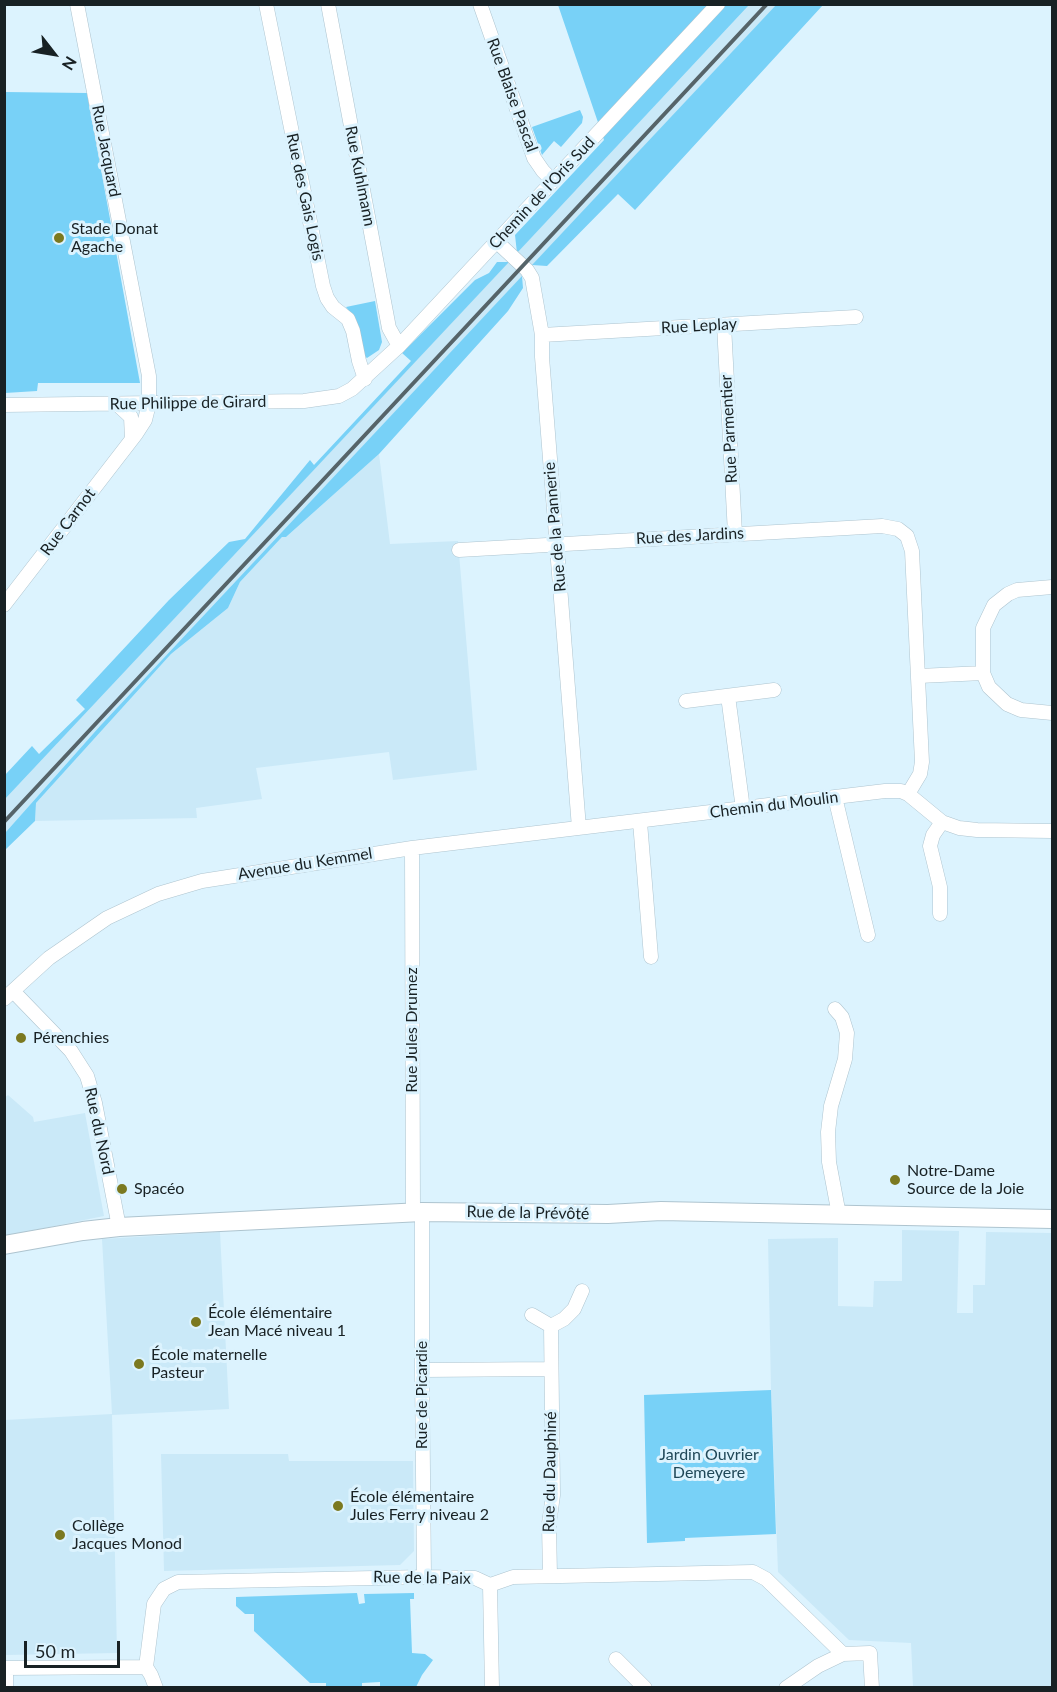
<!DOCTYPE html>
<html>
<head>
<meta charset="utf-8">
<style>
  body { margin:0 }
  #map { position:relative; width:1057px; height:1692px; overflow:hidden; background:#dcf3fe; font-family:Lato,sans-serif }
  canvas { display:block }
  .frame { position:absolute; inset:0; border:6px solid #182124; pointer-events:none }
  .north { position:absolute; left:24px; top:24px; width:60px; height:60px; -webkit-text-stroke:4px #dcf3fe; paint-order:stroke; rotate:121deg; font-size:16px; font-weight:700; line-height:24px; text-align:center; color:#182124 }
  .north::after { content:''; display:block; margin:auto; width:21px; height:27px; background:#182124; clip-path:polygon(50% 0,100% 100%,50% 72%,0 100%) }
  .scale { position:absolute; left:24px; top:1641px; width:96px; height:27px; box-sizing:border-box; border:3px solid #182124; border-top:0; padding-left:8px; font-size:18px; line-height:21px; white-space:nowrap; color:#182124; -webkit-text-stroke:4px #dcf3fe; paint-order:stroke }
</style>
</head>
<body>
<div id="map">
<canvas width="1057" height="1692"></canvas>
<div class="frame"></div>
<div class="north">N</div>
<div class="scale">50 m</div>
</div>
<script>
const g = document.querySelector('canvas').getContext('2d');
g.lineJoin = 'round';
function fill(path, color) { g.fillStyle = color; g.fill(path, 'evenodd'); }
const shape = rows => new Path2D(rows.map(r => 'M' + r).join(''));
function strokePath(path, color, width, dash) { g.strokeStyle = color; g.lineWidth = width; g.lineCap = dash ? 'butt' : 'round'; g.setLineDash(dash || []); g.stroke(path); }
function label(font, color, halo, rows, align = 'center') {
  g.font = font + ' Lato,sans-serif'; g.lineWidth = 6; g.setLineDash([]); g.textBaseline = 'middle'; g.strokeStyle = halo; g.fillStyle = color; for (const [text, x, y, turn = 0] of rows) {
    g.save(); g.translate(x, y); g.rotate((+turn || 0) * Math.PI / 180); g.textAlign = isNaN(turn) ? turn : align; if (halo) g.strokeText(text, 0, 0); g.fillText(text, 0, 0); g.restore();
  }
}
const built = shape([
  [749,5,777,5,100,726,5,833,5,799],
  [379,454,390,544,458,541,477,770,393,780,389,752,256,768,262,799,196,808,197,818,35,821,36,803,171,654,228,608,240,582,282,537,286,537],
  [8,1095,33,1117,34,1122,85,1113,104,1216,5,1236,4,1098],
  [902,1230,959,1231,957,1313,973,1313,973,1285,985,1285,986,1232,1052,1233,1052,1687,913,1687,911,1643,849,1640,778,1572,771,1390,768,1239,838,1238,838,1306,873,1307,874,1281,902,1281],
  [220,1232,229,1409,112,1415,117,1653,6,1655,5,1420,112,1414,102,1239],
  [161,1454,288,1454,289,1461,413,1461,414,1551,400,1565,164,1571]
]);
const green = shape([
  [777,4,823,5,635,210,618,194,547,266,532,265],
  [558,5,749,5,517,253,515,235,604,140],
  [5,92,87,93,140,383,38,383,37,391,5,393],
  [580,110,583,117,582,123,561,147,554,141,542,155,532,127],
  [497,262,509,262,5,799,5,775,32,746,39,754,85,709,76,700,169,600,229,542,245,539,310,460,314,465,411,361,402,353,475,280,489,273],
  [522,276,523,288,508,311,379,454,286,537,282,537,240,582,228,608,171,654,36,803,35,821,5,850,5,833,100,726],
  [375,301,382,342,379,350,367,358,363,355,356,320,346,307],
  [771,1390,776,1534,685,1538,685,1541,647,1543,644,1395],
  [357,1593,359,1604,365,1603,364,1594,414,1593,414,1599,410,1599,412,1653,425,1654,433,1660,422,1675,416,1687,380,1687,380,1682,362,1683,362,1688,326,1687,326,1683,310,1683,254,1631,254,1614,245,1614,236,1606,236,1597]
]);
const street = shape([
  [266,4,323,286,327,298,333,307,348,319,353,331,359,361,365,379],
  [328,4,389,328,399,346],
  [480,4,534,158,543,171,553,181],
  [497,242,527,270,532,278,542,335,542,357,579,828],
  [724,325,735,534],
  [542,335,856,317],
  [117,404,131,417,132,439],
  [4,405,304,401,339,396,352,389,399,346,718,4],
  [4,605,136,434,145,420,149,404,149,376,77,4],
  [983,673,983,628,994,605,1008,594,1017,590,1052,587],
  [919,676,983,673,989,687,1007,704,1021,710,1052,713],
  [728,696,743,809],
  [686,701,774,690],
  [908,794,942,822,933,835,930,846,940,887,940,914],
  [835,797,868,935],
  [640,822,651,957],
  [942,822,959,828,977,830,1052,831],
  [412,848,413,1213],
  [13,991,71,1051,87,1076,95,1103,119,1227],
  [4,999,49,958,107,918,158,894,202,881,412,848,885,791,901,791,908,794,920,774,922,762,912,551,907,536,898,529,882,526,459,550],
  [835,1009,842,1017,847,1033,845,1059,831,1106,828,1132,829,1162,839,1215],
  [422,1212,422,1370,424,1577],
  [532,1315,551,1326,564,1319,574,1309,582,1291],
  [422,1370,551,1369],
  [550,1576,549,1524,553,1495,551,1326],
  [490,1585,513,1577,753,1572,766,1579,843,1654,870,1653,872,1688],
  [490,1585,492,1688],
  [616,1659,645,1688],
  [146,1667,154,1604,164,1589,178,1582,424,1577,475,1578,490,1585],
  [146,1667,151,1675,156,1688],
  [4,1668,146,1667],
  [6,1688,6,1668],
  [786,1688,818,1666,843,1654]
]);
const secondary = shape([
  [4,1245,83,1231,119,1227,422,1212,608,1214,661,1211,1052,1219]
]);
const rail = shape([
  [4,822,767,4]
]);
const markers = [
  [59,238,6,"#7b7920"],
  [21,1038,6,"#7b7920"],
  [895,1180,6,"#7b7920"],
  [122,1189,6,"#7b7920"],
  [196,1322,6,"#7b7920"],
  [139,1364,6,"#7b7920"],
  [338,1506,6,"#7b7920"],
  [60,1535,6,"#7b7920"]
];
const streetNames = [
  ["Rue Blaise Pascal",512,95,70],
  ["Rue Jacquard",106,151,79],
  ["Rue Kuhlmann",360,176,79],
  ["Chemin de l'Oris Sud",542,193,-47],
  ["Rue des Gais Logis",305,197,78],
  ["Rue Leplay",699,326,-3],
  ["Rue Philippe de Girard",188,403,-1],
  ["Rue Parmentier",729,429,-93],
  ["Rue Carnot",68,522,-53],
  ["Rue de la Pannerie",555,527,-95],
  ["Rue des Jardins",690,536,-3],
  ["Chemin du Moulin",774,805,-7],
  ["Avenue du Kemmel",305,864,-9],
  ["Rue Jules Drumez",412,1030,-90],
  ["Rue du Nord",99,1131,78],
  ["Rue de la Prévôté",528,1213,1],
  ["Rue de Picardie",422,1395,-90],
  ["Rue du Dauphiné",550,1472,-89],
  ["Rue de la Paix",422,1578,1]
];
const poiNames = [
  ["Stade Donat",71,229],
  ["Agache",71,247],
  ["Pérenchies",33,1038],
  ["Notre-Dame",907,1171],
  ["Source de la Joie",907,1189],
  ["Spacéo",134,1189],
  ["École élémentaire",208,1313],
  ["Jean Macé niveau 1",208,1331],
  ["École maternelle",151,1355],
  ["Pasteur",151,1373],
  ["École élémentaire",350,1497],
  ["Jules Ferry niveau 2",350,1515],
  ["Collège",72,1526],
  ["Jacques Monod",72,1544]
];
const parkNames = [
  ["Jardin Ouvrier",709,1455],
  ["Demeyere",709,1473]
];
fill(built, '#cae9f8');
fill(green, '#78d1f7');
strokePath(street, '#aec4cf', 15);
strokePath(secondary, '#aec4cf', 20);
strokePath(street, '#fff', 14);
strokePath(secondary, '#fff', 18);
strokePath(rail, '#566469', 4);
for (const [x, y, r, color] of markers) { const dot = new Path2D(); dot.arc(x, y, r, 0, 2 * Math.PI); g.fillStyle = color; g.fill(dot); strokePath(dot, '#dcf3fe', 2); }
label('16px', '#182124', '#dcf3fe', streetNames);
label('16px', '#182124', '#dcf3fe', poiNames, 'left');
label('16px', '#204858', '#dcf3fe', parkNames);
</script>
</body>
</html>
